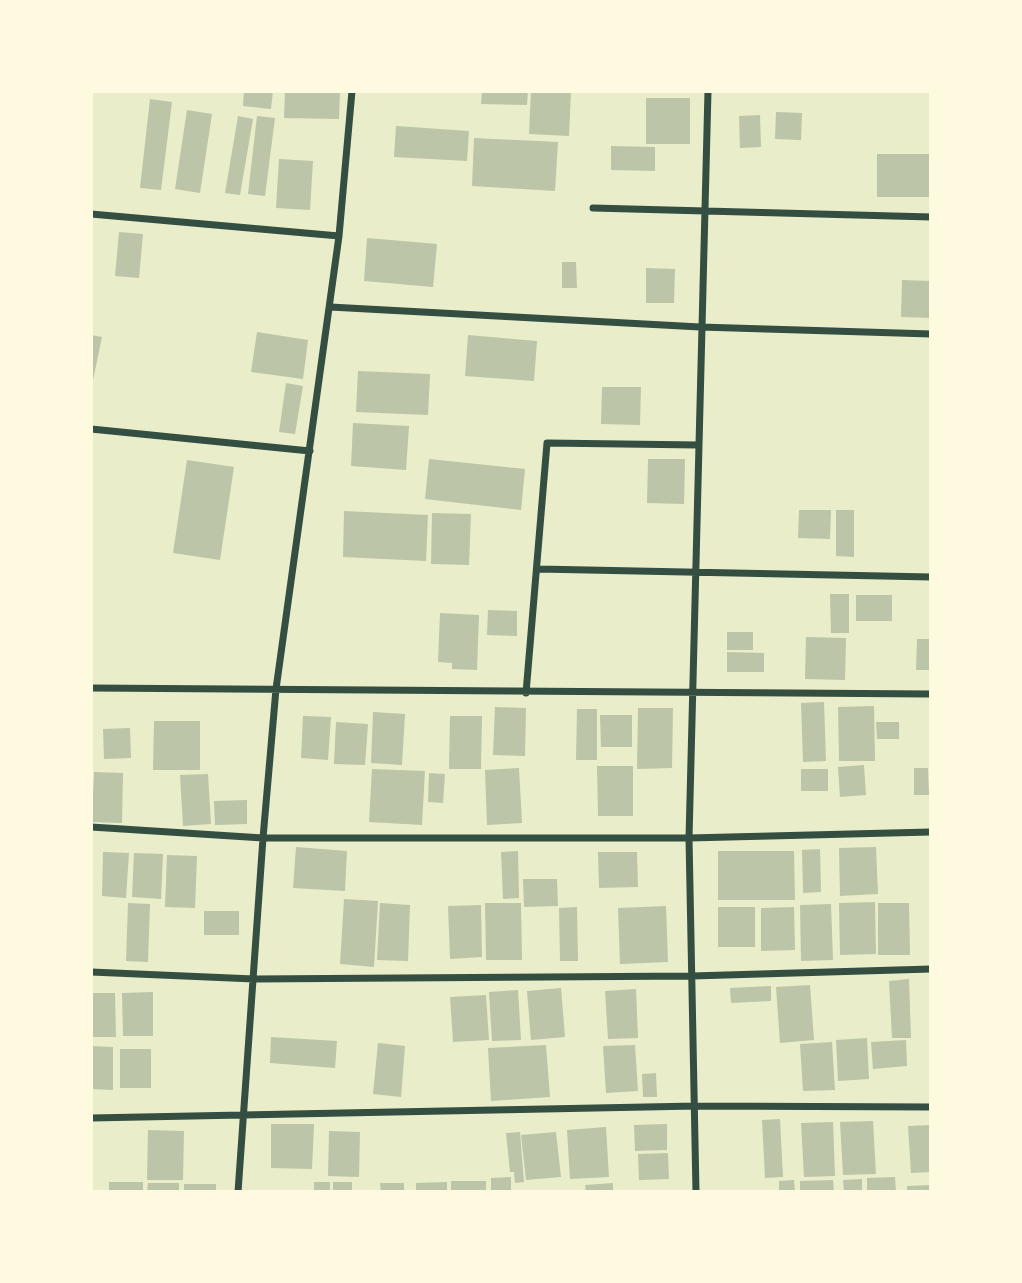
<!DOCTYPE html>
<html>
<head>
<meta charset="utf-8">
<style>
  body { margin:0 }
  #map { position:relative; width:1022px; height:1283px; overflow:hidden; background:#e9edc9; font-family:Barlow,sans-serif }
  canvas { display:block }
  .frame { position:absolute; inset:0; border:93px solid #fefae0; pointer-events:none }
</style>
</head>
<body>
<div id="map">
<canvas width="1022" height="1283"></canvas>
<div class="frame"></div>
</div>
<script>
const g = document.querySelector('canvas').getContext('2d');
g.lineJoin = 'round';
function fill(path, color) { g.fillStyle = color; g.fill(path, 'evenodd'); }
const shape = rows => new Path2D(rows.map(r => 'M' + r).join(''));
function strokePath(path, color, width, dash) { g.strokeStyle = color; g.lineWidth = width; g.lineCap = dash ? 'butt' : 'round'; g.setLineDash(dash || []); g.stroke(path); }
const building = shape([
  [244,91,273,91,271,109,243,106],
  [285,91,340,91,339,119,284,118],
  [482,91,528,91,527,105,481,104],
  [531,91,571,91,569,136,529,134],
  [646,98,690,98,690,144,646,144],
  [150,99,172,102,161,190,140,188],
  [187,110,212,114,200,193,175,189],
  [776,112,802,113,801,140,775,139],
  [760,115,761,147,740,148,739,116],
  [238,116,253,119,240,195,225,193],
  [257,116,275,118,265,196,248,194],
  [396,126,469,131,467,161,394,157],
  [474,138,558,142,555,191,472,186],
  [611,146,655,147,655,171,611,170],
  [877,154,931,154,931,197,877,197],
  [279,159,313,161,310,210,276,208],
  [119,232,143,234,139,278,115,276],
  [367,238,437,244,433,287,364,281],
  [562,262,576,262,577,288,562,288],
  [646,268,675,269,674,303,646,303],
  [902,280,931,281,931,318,901,317],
  [257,332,308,340,303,379,251,372],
  [91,335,102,337,92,385,91,385],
  [468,335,537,341,534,381,465,376],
  [358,371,430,374,428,415,356,412],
  [286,383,303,386,295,434,279,432],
  [602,387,641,387,640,425,601,424],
  [353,423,409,426,406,470,351,466],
  [429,459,525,469,521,510,425,499],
  [648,459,685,459,684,504,647,503],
  [187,460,234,467,220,560,173,553],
  [799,510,831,510,830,539,798,538],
  [836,510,854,510,854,557,836,556],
  [344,511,428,515,426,561,343,557],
  [432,513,471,514,469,565,431,564],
  [830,594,849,594,849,633,831,633],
  [856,595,892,595,892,621,856,621],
  [488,610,517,611,517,636,487,635],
  [440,613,479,615,477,670,452,669,452,663,438,662],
  [727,632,753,632,753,650,727,650],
  [806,637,846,638,845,680,805,679],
  [917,639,931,639,931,670,916,670],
  [727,652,764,653,764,672,727,672],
  [824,702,826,761,803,762,801,703],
  [874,706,875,761,839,761,838,707],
  [495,707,526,708,525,756,493,755],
  [638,708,673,708,672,768,637,769],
  [577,709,597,709,597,760,576,760],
  [373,712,405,714,402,765,371,763],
  [600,715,632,715,632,747,601,747],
  [303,716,331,717,328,760,301,758],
  [450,716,482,716,481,769,449,769],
  [154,721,200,721,200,770,153,770],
  [336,722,368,724,365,765,334,764],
  [876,722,899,722,899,739,877,739],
  [130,728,131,758,104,759,103,729],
  [864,765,866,795,840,797,838,767],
  [597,766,633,766,633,816,598,816],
  [519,768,522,823,487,825,485,770],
  [914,768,928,768,929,795,914,795],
  [372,769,425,771,422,825,369,822],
  [801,769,828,769,828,791,801,791],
  [94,772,123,773,122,823,92,822],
  [429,773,445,774,443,803,428,802],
  [208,774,211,824,183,826,180,775],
  [247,800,247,824,215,825,214,801],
  [296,847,347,851,345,891,293,888],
  [876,847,878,894,840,896,839,848],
  [820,849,821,892,803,893,802,850],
  [518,851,519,898,503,899,501,852],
  [718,851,794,851,795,900,718,900],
  [103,852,129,853,126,898,102,896],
  [598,852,637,852,638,887,599,888],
  [134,853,163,854,161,899,132,897],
  [167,855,197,856,195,908,165,907],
  [523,879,557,879,558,906,524,907],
  [344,899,378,901,374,967,340,964],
  [875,902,876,954,840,955,839,903],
  [128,903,150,904,148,962,126,961],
  [380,903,410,905,408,961,377,960],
  [485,903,521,903,522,960,486,960],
  [878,903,909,903,910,955,878,955],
  [831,904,833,960,801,961,800,905],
  [481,905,482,957,450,959,448,906],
  [666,906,668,962,620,964,618,908],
  [577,907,578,961,560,961,559,908],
  [718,907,755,907,755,947,718,947],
  [794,907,795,950,761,951,761,908],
  [204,911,239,911,239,935,204,935],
  [909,979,911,1038,892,1038,889,981],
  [810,985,814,1040,780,1043,776,987],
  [771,986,771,1001,731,1003,730,988],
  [561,988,565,1037,531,1040,527,991],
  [636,989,638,1038,608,1039,605,991],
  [518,990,521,1040,492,1041,489,992],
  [153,992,153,1036,123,1036,122,993],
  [91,993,115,993,116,1037,91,1037],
  [486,995,489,1040,453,1042,450,997],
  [271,1037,337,1041,335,1068,270,1063],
  [867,1038,869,1079,838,1081,836,1040],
  [906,1040,907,1066,873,1069,871,1042],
  [832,1042,835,1090,803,1091,800,1044],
  [378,1043,405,1046,401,1097,373,1094],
  [546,1045,550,1097,491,1101,488,1048],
  [635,1045,638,1091,606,1093,603,1046],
  [91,1046,113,1047,113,1090,91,1089],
  [120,1049,151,1049,151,1088,120,1088],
  [656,1073,657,1097,643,1097,642,1074],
  [780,1119,783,1177,765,1178,762,1120],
  [873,1121,876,1174,843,1175,840,1122],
  [833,1122,835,1176,804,1177,801,1123],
  [271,1124,314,1124,312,1169,271,1168],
  [667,1124,667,1150,635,1151,634,1125],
  [931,1125,931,1172,911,1173,908,1126],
  [606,1127,609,1177,570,1179,567,1130],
  [148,1130,184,1131,183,1180,147,1180],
  [329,1131,360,1132,359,1177,328,1176],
  [520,1132,524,1182,515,1183,514,1172,510,1172,506,1133],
  [556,1132,561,1177,526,1180,521,1135],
  [668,1153,669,1179,639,1180,638,1154],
  [511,1177,511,1192,491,1192,491,1178],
  [895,1177,896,1192,867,1192,867,1178],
  [862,1179,862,1192,844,1192,843,1180],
  [794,1180,795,1192,779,1192,779,1181],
  [833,1180,834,1192,800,1192,800,1181],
  [451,1181,486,1181,486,1192,451,1192],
  [109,1182,143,1182,143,1192,109,1192],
  [314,1182,330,1182,330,1192,314,1192],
  [333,1182,352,1182,352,1192,333,1192],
  [447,1182,447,1192,416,1192,416,1183],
  [148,1183,179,1183,179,1192,147,1192],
  [380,1183,404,1183,404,1192,381,1192],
  [613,1183,613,1192,586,1192,585,1185],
  [184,1184,216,1184,216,1192,184,1192],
  [931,1185,931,1192,907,1192,907,1186]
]);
const minor = shape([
  [593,208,931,217],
  [91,214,339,236],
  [330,307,700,327,931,334],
  [91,429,310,451],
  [538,569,931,577],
  [91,688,931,694],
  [526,693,547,443,698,445],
  [91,827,263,838,689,838,931,832],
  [91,972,254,979,692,976,931,969],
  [91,1118,696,1106,931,1107],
  [238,1192,263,838,276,689,339,236,352,91],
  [696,1192,689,838,708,91]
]);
fill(building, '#bcc5a7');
strokePath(minor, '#344e41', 7);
</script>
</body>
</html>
